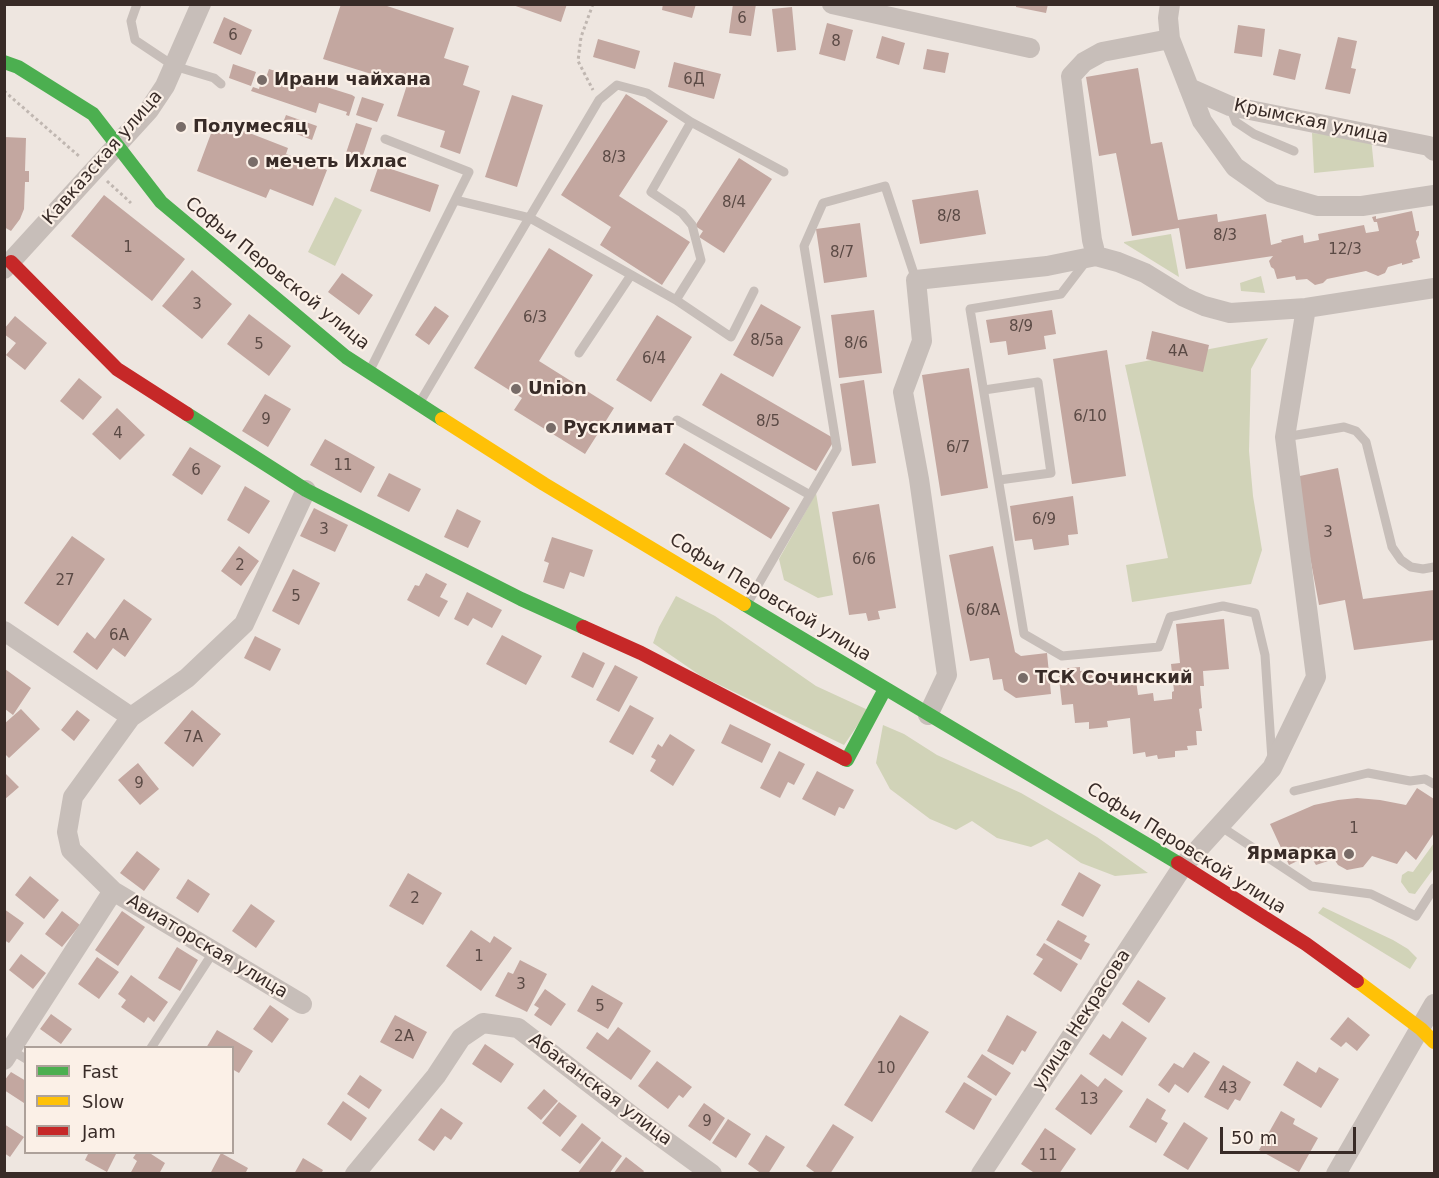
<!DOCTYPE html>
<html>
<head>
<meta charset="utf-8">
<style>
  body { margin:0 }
  #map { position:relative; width:1439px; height:1178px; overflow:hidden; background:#eee6e0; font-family:"DejaVu Sans",sans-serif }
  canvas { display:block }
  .frame { position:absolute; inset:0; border:6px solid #382b27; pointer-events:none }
  .legend { position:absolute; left:24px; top:1046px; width:210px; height:108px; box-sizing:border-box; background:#fbf0e7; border:2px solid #ada19a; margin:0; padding:8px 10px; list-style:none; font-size:18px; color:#382b27 }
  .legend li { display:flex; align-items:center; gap:12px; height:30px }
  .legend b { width:30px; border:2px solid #ada19a }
  .scale { position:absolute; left:1220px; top:1127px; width:136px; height:27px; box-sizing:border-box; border:3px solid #382b27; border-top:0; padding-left:8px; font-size:18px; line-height:21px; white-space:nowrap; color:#382b27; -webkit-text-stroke:4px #fbf0e7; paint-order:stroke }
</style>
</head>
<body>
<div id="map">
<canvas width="1439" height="1178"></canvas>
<div class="frame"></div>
<ul class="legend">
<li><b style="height:8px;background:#4caf50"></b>Fast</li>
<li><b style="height:8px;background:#ffc107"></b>Slow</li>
<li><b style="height:8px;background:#c62828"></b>Jam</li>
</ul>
<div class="scale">50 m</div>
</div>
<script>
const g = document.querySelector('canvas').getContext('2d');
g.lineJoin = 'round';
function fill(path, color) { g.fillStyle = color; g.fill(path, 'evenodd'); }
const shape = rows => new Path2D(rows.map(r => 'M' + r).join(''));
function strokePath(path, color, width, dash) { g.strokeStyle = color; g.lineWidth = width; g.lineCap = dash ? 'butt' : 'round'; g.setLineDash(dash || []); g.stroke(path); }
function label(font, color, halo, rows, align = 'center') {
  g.font = font + ' "DejaVu Sans",sans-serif'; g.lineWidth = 4.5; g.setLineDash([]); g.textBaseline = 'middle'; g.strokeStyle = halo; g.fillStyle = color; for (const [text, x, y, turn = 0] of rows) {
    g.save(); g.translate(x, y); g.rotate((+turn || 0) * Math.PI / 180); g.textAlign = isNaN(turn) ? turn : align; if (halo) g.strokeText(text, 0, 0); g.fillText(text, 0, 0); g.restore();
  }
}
const green = shape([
  [1312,133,1371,138,1374,167,1314,173],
  [335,197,362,210,335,266,308,252],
  [1171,234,1179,277,1124,243,1124,242],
  [1261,276,1265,293,1241,291,1240,283],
  [1268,338,1251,369,1249,451,1253,496,1262,550,1251,584,1132,602,1126,565,1168,558,1125,365],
  [816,493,833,595,818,598,784,580,779,559],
  [676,596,715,616,816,686,868,710,844,745,701,676,653,643,659,627],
  [883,725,904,734,937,755,1021,793,1097,837,1148,873,1115,876,1081,863,1047,839,1031,847,997,838,972,821,956,830,930,819,890,789,876,763],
  [1434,843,1434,868,1415,894,1409,893,1401,882,1402,875,1408,871,1413,872],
  [1323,907,1393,940,1408,949,1417,958,1410,969,1318,913]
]);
const building = shape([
  [341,4,381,4,454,28,444,58,469,66,463,85,480,91,460,154,440,147,445,131,397,116,407,85,323,59],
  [510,4,567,4,561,22],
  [663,4,696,4,692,18,662,10],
  [733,4,756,4,751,36,729,33],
  [1016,4,1048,4,1046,13,1016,7],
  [792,7,796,50,777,52,772,9],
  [224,17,252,30,241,55,213,43],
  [827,23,853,30,845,61,819,54],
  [1238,25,1265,29,1262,57,1234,53],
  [882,36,905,43,899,65,876,58],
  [1338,37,1357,41,1351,68,1356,69,1350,94,1325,89],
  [598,39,640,51,635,69,593,57],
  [927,49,949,53,945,73,923,69],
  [1279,49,1301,54,1295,80,1273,75],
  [674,62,721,74,714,99,668,87],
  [233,64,256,72,251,86,229,78],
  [1138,68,1151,144,1162,142,1178,220,1217,214,1218,222,1266,214,1271,245,1282,242,1281,240,1303,235,1304,243,1319,240,1318,234,1364,225,1366,233,1379,231,1377,222,1374,222,1372,217,1376,216,1376,219,1412,211,1416,231,1419,231,1419,235,1416,241,1420,258,1412,260,1413,262,1402,265,1402,263,1388,267,1385,273,1378,276,1366,271,1327,279,1323,283,1315,285,1307,279,1296,280,1295,276,1277,279,1274,269,1271,267,1269,261,1273,256,1186,269,1179,228,1132,236,1116,153,1099,156,1086,77],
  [269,69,352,95,355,97,349,116,346,115,347,112,319,103,316,113,251,91,253,87,259,89,260,85,263,86],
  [626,94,668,121,619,196,690,242,662,285,600,245,611,227,561,195],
  [512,95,543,105,517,187,485,177],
  [362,97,384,104,377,122,356,115],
  [286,115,317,126,312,140,281,128],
  [216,120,288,148,286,154,327,170,313,206,270,189,266,198,197,171],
  [356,123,372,128,362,158,346,153],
  [4,137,26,138,25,171,29,171,29,182,25,182,24,209,20,219,11,231,4,227],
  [739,158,772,179,724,253,699,237,703,231,695,226],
  [379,165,439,185,430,212,370,191],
  [978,190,986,234,920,244,912,200],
  [104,195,185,259,152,301,71,236],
  [860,223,867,277,824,283,816,229],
  [549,248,593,275,539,361,614,408,585,454,514,410,522,398,474,368],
  [192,270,232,304,202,339,162,306],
  [342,273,373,295,359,315,328,292],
  [761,304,801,327,773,377,733,355],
  [435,306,449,316,429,345,415,335],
  [874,310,882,373,839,378,831,315],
  [1052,310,1056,334,1044,336,1046,349,1008,355,1006,341,990,343,986,320],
  [249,314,291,346,269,376,227,344],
  [657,315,692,337,651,402,616,380],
  [15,316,47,343,25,370,6,355,16,343,4,334,4,329],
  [1152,331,1209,345,1203,372,1146,359],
  [1107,350,1126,476,1072,484,1053,359],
  [969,368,988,488,941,496,922,375],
  [721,373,835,439,816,471,702,405],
  [79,378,102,397,83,420,60,401],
  [864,380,876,463,852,466,840,384],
  [265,394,291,409,268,447,242,431],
  [117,408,145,435,120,460,92,434],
  [325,439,375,467,361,493,310,465],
  [684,443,790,508,771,539,665,474],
  [190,447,221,466,202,495,172,475],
  [1338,468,1363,599,1434,590,1434,640,1354,650,1345,600,1319,605,1295,477],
  [389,473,421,489,409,512,377,496],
  [245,486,270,501,249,534,227,520],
  [1073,496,1078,534,1068,535,1069,545,1034,550,1032,539,1015,541,1010,506],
  [879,504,896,608,878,611,880,619,868,621,866,613,849,615,832,512],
  [314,508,348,525,335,552,300,536],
  [457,509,481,521,468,548,444,537],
  [72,536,105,559,58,626,24,603],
  [552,537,593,550,584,577,570,572,564,589,543,582,549,563,544,561],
  [239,546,259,561,241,586,221,571],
  [993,546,1015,652,1021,656,1047,653,1051,694,1016,698,1004,690,1002,679,993,680,989,658,970,661,949,555],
  [293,569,320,583,299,625,272,611],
  [426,573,447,584,440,597,448,601,439,617,407,600,415,585,419,586],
  [467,592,502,610,492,628,473,618,468,626,454,619],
  [124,599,152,619,125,657,113,648,97,670,73,652,87,632,95,639],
  [1224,619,1229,669,1203,671,1204,686,1200,686,1202,708,1199,709,1202,731,1196,731,1197,745,1187,746,1188,750,1175,751,1175,757,1158,759,1157,755,1146,757,1145,752,1133,754,1130,718,1107,721,1108,727,1089,729,1089,722,1075,723,1073,704,1062,705,1058,669,1080,667,1080,671,1092,670,1093,680,1113,679,1112,674,1135,672,1138,695,1153,693,1154,701,1172,699,1172,692,1174,691,1171,664,1180,663,1176,624],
  [502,635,542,656,526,685,486,664],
  [255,636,281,649,270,671,244,658],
  [583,652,605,663,593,688,571,677],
  [615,665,638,677,619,712,596,700],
  [5,669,31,688,13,715,5,709],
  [630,705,654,718,633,755,609,742],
  [21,709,40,729,9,758,4,753,4,724],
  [77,710,90,720,74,741,61,730],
  [192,710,221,734,193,767,164,743],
  [730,724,771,744,762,763,721,743],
  [670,734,695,750,673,786,650,771,656,760,651,757,658,744,662,747],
  [779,751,805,764,794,785,788,782,780,798,760,788],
  [138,763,159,789,140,805,118,780],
  [817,771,854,790,844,809,839,807,835,816,802,799],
  [4,772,19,787,4,800],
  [1417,788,1434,799,1434,833,1416,860,1406,851,1397,864,1372,856,1363,867,1347,870,1338,865,1334,859,1316,865,1310,855,1289,865,1270,824,1314,805,1338,800,1357,798,1380,800,1406,805],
  [137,851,160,869,144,891,120,873],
  [1079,872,1101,885,1083,917,1061,905],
  [408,873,442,893,423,925,389,906],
  [30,876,59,900,44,919,15,895],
  [188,879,210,894,198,913,176,898],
  [251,904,275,921,256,948,232,931],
  [4,909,24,923,9,943,4,940],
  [62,911,80,925,62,947,45,934],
  [122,911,145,927,118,966,95,950],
  [1058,920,1087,936,1084,941,1090,944,1081,960,1046,940],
  [471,930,490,943,494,936,512,948,481,991,446,966],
  [1044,943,1078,964,1061,992,1033,974,1043,959,1036,955],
  [177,947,198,960,180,991,158,978],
  [21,954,46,973,33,989,9,970],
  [97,957,119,972,99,999,78,984],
  [520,960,547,974,527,1012,495,996,508,972,513,974],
  [131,975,168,1002,154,1022,148,1017,144,1023,121,1007,126,1000,118,994],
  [1138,980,1166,998,1149,1023,1122,1004],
  [592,985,623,1003,608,1029,577,1011],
  [545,989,566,1004,551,1026,534,1015,539,1008,534,1005],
  [270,1005,289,1019,272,1043,253,1029],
  [51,1014,72,1029,61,1044,40,1029],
  [395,1015,427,1032,413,1059,380,1042],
  [900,1015,929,1032,872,1122,844,1105],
  [1007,1015,1037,1032,1025,1052,1022,1050,1013,1065,987,1051],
  [1348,1017,1370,1035,1357,1051,1346,1042,1341,1047,1330,1039],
  [1122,1021,1147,1038,1122,1076,1089,1054,1103,1034,1110,1039],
  [618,1027,651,1051,631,1080,586,1048,597,1032,608,1040],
  [217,1030,253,1051,239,1073,232,1069,232,1048,206,1048],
  [485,1044,514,1064,501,1083,472,1064],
  [1194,1052,1210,1062,1188,1093,1175,1084,1169,1093,1158,1085,1174,1063,1183,1068],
  [982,1054,1011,1073,996,1096,967,1077],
  [657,1061,692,1087,683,1098,679,1095,668,1109,638,1086],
  [1297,1061,1316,1073,1319,1067,1339,1079,1321,1108,1283,1085],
  [1223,1065,1251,1082,1240,1101,1235,1099,1228,1110,1204,1097],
  [11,1072,26,1081,26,1100,24,1103,4,1090,4,1081],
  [1081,1074,1098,1087,1105,1078,1123,1091,1091,1135,1055,1109],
  [360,1075,382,1090,369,1109,347,1094],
  [964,1082,992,1099,974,1130,945,1112],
  [544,1089,558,1101,541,1120,527,1108],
  [1147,1098,1166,1110,1161,1119,1168,1123,1156,1143,1129,1127],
  [343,1101,367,1118,351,1141,327,1124],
  [559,1102,577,1116,560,1137,542,1123],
  [704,1103,725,1118,710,1141,688,1126],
  [441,1108,463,1123,451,1140,445,1136,434,1151,418,1140],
  [1281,1111,1295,1119,1293,1124,1318,1138,1299,1172,1259,1150],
  [728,1119,751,1134,736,1158,712,1143],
  [1184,1122,1208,1138,1188,1170,1163,1155],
  [582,1123,601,1138,580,1164,561,1150],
  [4,1124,24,1137,10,1157,4,1153],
  [833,1124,854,1137,830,1174,817,1174,806,1166],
  [1045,1128,1076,1149,1059,1174,1036,1174,1021,1164],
  [766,1135,785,1147,768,1174,762,1174,748,1164],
  [602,1141,622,1156,609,1174,577,1174],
  [89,1152,117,1152,107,1172,85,1160],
  [137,1152,148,1152,165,1163,159,1174,130,1174,137,1161,133,1158],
  [221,1153,248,1168,245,1174,210,1174],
  [626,1157,644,1171,642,1174,613,1174],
  [303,1158,323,1170,321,1174,294,1174]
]);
const path = shape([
  [593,4,581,37,578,61,593,90],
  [4,91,80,157],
  [107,181,131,203]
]);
const lane = shape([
  [137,4,131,21,135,40,174,66,214,78,221,84],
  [1230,107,1236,122,1254,134,1294,151],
  [455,200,530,218,676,300,731,337,754,291],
  [1087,260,1061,294,970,309,1024,634,1062,656,1159,647,1170,617,1223,606,1255,613,1265,655,1272,760],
  [676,300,701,260,692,225,682,213,651,192,691,122],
  [579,353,631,275],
  [370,370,469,172,385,139],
  [984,390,1038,382,1051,473,999,480],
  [420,402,599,100,617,85,647,93,691,122,784,172],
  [677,420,810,495],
  [1285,437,1344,427,1356,431,1366,442,1392,547,1401,560,1411,567,1423,569,1434,567],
  [747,604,837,449,804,246,823,203,885,186,916,280],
  [1294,791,1368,773,1410,781,1425,779,1434,784],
  [1220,826,1311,886,1371,894,1416,916,1434,888],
  [151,1048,214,951],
  [11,1050,26,1059]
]);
const street = shape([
  [832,4,1030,48],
  [1170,39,1168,18,1170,4],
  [1189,88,1230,106,1429,146,1434,151],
  [1096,256,1092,240,1071,76,1084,62,1102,52,1170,39,1202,121,1235,167,1272,193,1317,206,1362,206,1434,195],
  [4,269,149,110,165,86,201,4],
  [4,631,131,717],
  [928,715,947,675,919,479,903,392,922,341,916,280,1047,266,1096,256,1118,262,1145,273,1184,297,1204,306,1230,313,1306,308,1434,288],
  [302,1004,113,891,71,850,67,832,73,797,131,717,187,678,244,624,306,490],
  [4,1060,113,891],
  [355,1174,436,1076,461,1038,483,1023,518,1028,636,1119,712,1174],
  [981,1174,1183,866,1272,768,1316,677,1285,437,1306,308],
  [1336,1174,1434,1004]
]);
const fast = shape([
  [4,62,18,67,93,114,161,202,346,357,442,419],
  [187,414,306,490,521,599,583,627],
  [744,604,1178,863],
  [845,759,847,760,885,689]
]);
const slow = shape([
  [442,419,544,484,744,604],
  [1357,981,1421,1029,1434,1042]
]);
const jam = shape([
  [11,262,117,369,187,414],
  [583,627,641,653,845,759],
  [1178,863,1306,944,1357,981]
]);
const markers = [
  [262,80,6,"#786c68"],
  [181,127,6,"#786c68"],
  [253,162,6,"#786c68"],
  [516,389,6,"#786c68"],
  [551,428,6,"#786c68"],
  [1023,678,6,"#786c68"],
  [1349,854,6,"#786c68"]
];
const numberNames = [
  ["6",742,19],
  ["6",233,36],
  ["8",836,42],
  ["6Д",694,80],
  ["8/3",614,158],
  ["8/4",734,203],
  ["8/8",949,217],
  ["8/3",1225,236],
  ["1",128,248],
  ["12/3",1345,250],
  ["8/7",842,253],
  ["3",197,305],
  ["6/3",535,318],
  ["8/9",1021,327],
  ["8/5а",767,341],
  ["8/6",856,344],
  ["5",259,345],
  ["4А",1178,352],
  ["6/4",654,359],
  ["6/10",1090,417],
  ["9",266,420],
  ["8/5",768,422],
  ["4",118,434],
  ["6/7",958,448],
  ["11",343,466],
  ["6",196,471],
  ["6/9",1044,520],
  ["3",324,530],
  ["3",1328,533],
  ["6/6",864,560],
  ["2",240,566],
  ["27",65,581],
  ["5",296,597],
  ["6/8А",983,611],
  ["6А",119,636],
  ["7А",193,738],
  ["9",139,784],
  ["1",1354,829],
  ["2",415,899],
  ["1",479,957],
  ["3",521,985],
  ["5",600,1007],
  ["2А",404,1037],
  ["10",886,1069],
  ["43",1228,1089],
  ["13",1089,1100],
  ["9",707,1122],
  ["11",1048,1156]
];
const poiNames = [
  ["Ирани чайхана",274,80],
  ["Полумесяц",193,127],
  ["мечеть Ихлас",265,162],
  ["Union",528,389],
  ["Русклимат",563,428],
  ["ТСК Сочинский",1035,678],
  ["Ярмарка",1337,854,"right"]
];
const streetNames = [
  ["Крымская улица",1311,122,12],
  ["Кавказская улица",103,158,-49],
  ["Софьи Перовской улица",277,274,39],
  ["Софьи Перовской улица",770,598,31],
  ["Софьи Перовской улица",1186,849,32],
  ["Авиаторская улица",207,947,31],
  ["улица Некрасова",1082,1020,-57],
  ["Абаканская улица",600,1090,37]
];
fill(green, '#d1d3b8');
fill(building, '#c3a7a0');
strokePath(path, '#c0b7b1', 3, [3, 3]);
strokePath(lane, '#c7beb9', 9);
strokePath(street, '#c7beb9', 20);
strokePath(fast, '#4caf50', 14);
strokePath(slow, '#ffc107', 14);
strokePath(jam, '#c62828', 14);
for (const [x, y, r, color] of markers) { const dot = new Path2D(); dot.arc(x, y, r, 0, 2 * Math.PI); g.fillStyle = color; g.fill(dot); strokePath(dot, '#fbf0e7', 2); }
label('15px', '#5b4a45', null, numberNames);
label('bold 18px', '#382b27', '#fbf0e7', poiNames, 'left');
label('18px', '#382b27', '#fbf0e7', streetNames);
</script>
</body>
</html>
